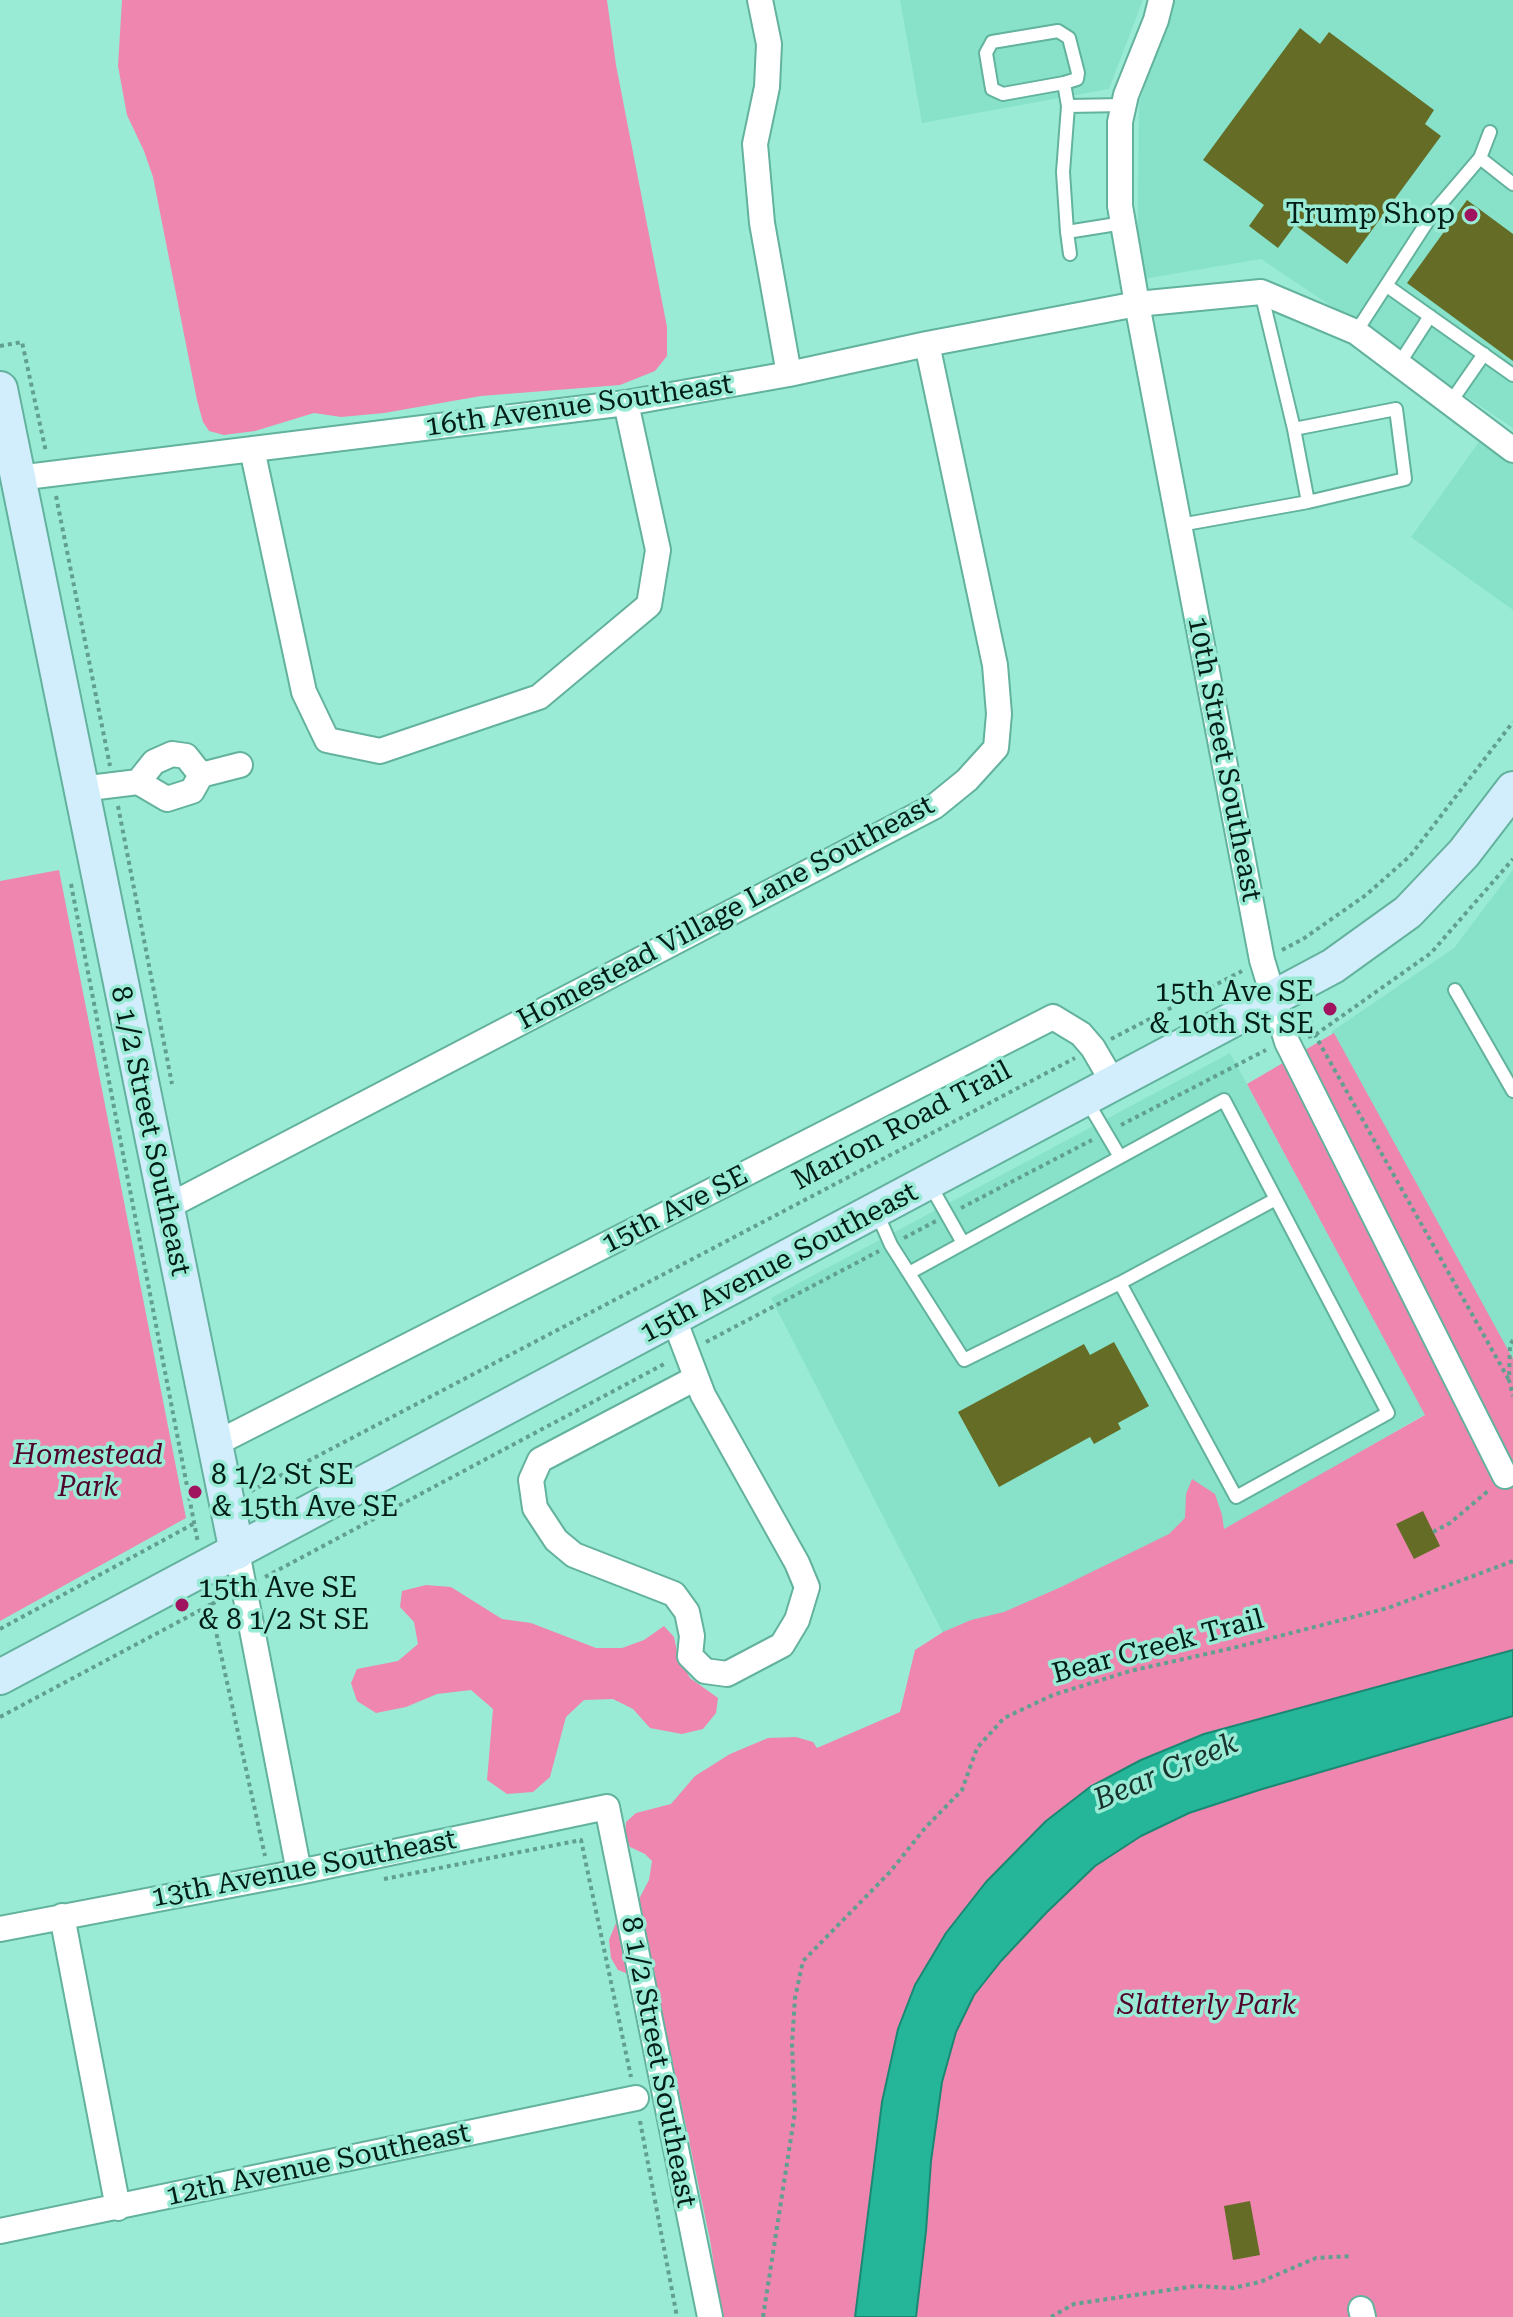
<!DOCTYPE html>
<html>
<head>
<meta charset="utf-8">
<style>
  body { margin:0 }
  canvas { display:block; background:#9aebd5 }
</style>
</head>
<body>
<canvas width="1513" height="2317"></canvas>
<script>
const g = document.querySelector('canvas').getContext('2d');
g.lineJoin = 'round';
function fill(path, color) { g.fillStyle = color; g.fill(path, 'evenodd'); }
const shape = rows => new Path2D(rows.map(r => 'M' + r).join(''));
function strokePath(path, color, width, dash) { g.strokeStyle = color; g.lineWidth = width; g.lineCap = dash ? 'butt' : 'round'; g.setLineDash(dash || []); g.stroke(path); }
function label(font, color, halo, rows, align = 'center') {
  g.font = font + ' "Roboto Serif",serif'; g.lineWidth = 7; g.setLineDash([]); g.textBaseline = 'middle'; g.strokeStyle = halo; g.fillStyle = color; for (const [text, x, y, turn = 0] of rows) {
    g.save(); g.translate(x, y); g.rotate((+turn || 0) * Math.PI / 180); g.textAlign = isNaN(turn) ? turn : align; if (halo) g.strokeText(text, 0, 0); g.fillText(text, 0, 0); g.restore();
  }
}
const built = shape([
  [900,0,1143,0,1109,89,922,123],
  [1170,0,1513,0,1513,428,1261,259,1137,280,1139,104],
  [1481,439,1513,462,1513,610,1411,537],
  [1513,870,1513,1361,1331,1032,1454,948],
  [1230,1053,1425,1414,968,1682,771,1298]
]);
const green = shape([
  [122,0,607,0,616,65,667,327,667,356,655,371,620,385,481,396,384,413,341,417,314,413,255,431,224,435,209,431,203,422,197,400,153,177,144,151,127,115,118,66],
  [59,870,186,1518,0,1621,0,881],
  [1334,1033,1513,1359,1513,2317,722,2317,710,2240,653,1970,648,1974,631,1975,618,1970,611,1958,609,1940,616,1923,639,1899,649,1880,652,1861,645,1854,630,1847,625,1836,626,1822,636,1813,671,1804,695,1776,730,1754,768,1738,796,1737,813,1742,817,1748,900,1712,915,1650,943,1632,971,1620,1004,1612,1061,1587,1169,1534,1185,1518,1186,1494,1192,1479,1215,1494,1222,1515,1224,1529,1425,1415,1247,1084],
  [426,1585,451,1587,502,1619,531,1623,596,1648,622,1648,644,1640,664,1626,674,1637,678,1656,690,1678,718,1698,716,1713,703,1729,682,1734,650,1728,633,1709,613,1699,584,1700,566,1717,550,1777,533,1792,507,1794,487,1780,493,1709,471,1690,437,1694,406,1707,376,1713,357,1701,351,1683,357,1669,398,1661,418,1644,414,1622,400,1607,402,1591]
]);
const water = shape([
  [1513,1650,1513,1716,1259,1790,1189,1813,1141,1836,1095,1866,1046,1913,1001,1961,974,1995,956,2032,942,2082,931,2161,926,2231,916,2317,855,2317,882,2102,898,2029,915,1985,946,1933,986,1882,1046,1821,1090,1787,1141,1760,1204,1734,1513,1650]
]);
const building = shape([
  [1300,28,1320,44,1329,32,1434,110,1425,124,1441,136,1347,264,1295,225,1278,248,1249,226,1264,205,1203,160],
  [1467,200,1513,234,1513,361,1407,283],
  [1114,1342,1149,1406,1118,1423,1121,1429,1094,1444,1090,1437,999,1487,958,1412,1084,1344,1090,1355],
  [1423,1511,1440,1546,1414,1559,1396,1524],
  [1250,2201,1260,2255,1233,2260,1224,2206]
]);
const path = shape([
  [0,346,22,342,46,452],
  [56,496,110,766],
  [118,806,172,1084],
  [71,884,198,1543],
  [1282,950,1303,939,1366,895,1410,856,1513,722],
  [1307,1011,1315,1035,1509,1380],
  [1308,1037,1315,1035,1431,953,1513,859],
  [1111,1039,1242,971],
  [1121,1125,1266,1050],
  [961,1208,1092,1140],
  [904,1238,936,1221],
  [1513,1340,1510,1345,1509,1380,1513,1396],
  [706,1342,879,1251],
  [251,1491,1075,1058],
  [1433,1532,1450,1523,1488,1491],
  [265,1577,666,1363],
  [208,1595,265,1856],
  [0,1629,195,1523],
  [0,1717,225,1597],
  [384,1879,581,1840,631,2077],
  [640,2121,677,2317],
  [763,2317,795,2112,792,2044,795,1998,803,1961,890,1872,925,1828,962,1790,977,1748,1004,1718,1053,1695,1130,1671,1233,1648,1388,1608,1513,1561],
  [1051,2317,1074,2304,1196,2286,1233,2288,1260,2282,1316,2258,1352,2256]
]);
const lane = shape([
  [1064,83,1077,79,1078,73,1069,38,1058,31,992,42,986,53,992,89,1003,94,1064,83,1068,106],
  [1480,158,1513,184],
  [1123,223,1067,232,1063,172,1068,106,1124,105],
  [1067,232,1070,254],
  [1387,286,1513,375],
  [1261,292,1294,429,1308,502],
  [1356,332,1433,213,1480,158,1490,132],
  [1399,364,1430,316],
  [1450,403,1484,354],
  [1180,525,1308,502,1405,479,1396,409,1294,429],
  [1455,990,1513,1091],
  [1087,1101,1120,1157],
  [929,1183,963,1243],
  [876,1211,891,1245,964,1360,1120,1283,1236,1497,1388,1413,1224,1100,909,1273],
  [1120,1283,1276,1199]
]);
const street = shape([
  [760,0,769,44,767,87,755,144,762,223,789,374],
  [1161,0,1156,20,1126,95,1120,122,1120,206,1137,304,1262,960,1287,1042,1505,1476],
  [252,449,304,692,327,740,380,751,539,697,649,605,658,550,626,403],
  [18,478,626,403,789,374,927,344,1137,304,1261,292,1356,332,1513,450],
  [138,782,154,762,172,754,186,756,201,775],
  [81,789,138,782,167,799,192,791,201,775,240,765],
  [165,1208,935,806,967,780,996,748,999,714,995,665,927,344],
  [674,1319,703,1395,797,1563,807,1587,797,1620,782,1645,727,1674,705,1671,690,1656,692,1636,687,1612,674,1594,574,1555,556,1540,535,1508,531,1480,540,1460,696,1378],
  [215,1444,1053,1017,1081,1034,1093,1048,1114,1084],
  [237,1552,299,1872],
  [62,1916,118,2208],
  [0,1929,299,1872,607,1807,710,2317],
  [0,2231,636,2098],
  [1361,2309,1363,2317]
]);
const secondary = shape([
  [0,389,237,1552],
  [0,1677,1333,966,1408,912,1464,853,1513,789]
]);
const markers = [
  [1471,215,8,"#a0145f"],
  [1330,1009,8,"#a0145f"],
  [195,1492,8,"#a0145f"],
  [182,1605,8,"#a0145f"]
];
const poiNames = [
  ["Trump Shop",1455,215],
  ["15th Ave SE",1314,993],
  ["& 10th St SE",1314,1025],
  ["8 1/2 St SE",211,1476,"left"],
  ["& 15th Ave SE",211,1508,"left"],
  ["15th Ave SE",198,1589,"left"],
  ["& 8 1/2 St SE",198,1621,"left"]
];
const streetNames = [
  ["16th Avenue Southeast",579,406,-8],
  ["10th Street Southeast",1224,759,79],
  ["Homestead Village Lane Southeast",726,913,-28],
  ["Marion Road Trail",902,1126,-28],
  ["8 1/2 Street Southeast",150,1131,78],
  ["15th Ave SE",675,1210,-27],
  ["15th Avenue Southeast",779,1263,-28],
  ["Bear Creek Trail",1158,1647,-15],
  ["13th Avenue Southeast",304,1869,-11],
  ["8 1/2 Street Southeast",658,2062,79],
  ["12th Avenue Southeast",318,2165,-12]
];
const parkNames = [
  ["Homestead",88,1456],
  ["Park",88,1488],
  ["Slatterly Park",1207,2006]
];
const waterNames = [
  ["Bear Creek",1166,1772,-23]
];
fill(built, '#87e2c9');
fill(green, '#ee86b0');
fill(water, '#25b699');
strokePath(water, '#1a8872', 2);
fill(building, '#646c26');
strokePath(lane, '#62b29d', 16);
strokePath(street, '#62b29d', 28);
strokePath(secondary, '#62b29d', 38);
strokePath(path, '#619f8e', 4, [4, 4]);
strokePath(lane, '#fff', 12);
strokePath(street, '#fff', 24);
strokePath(secondary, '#d2edfc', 34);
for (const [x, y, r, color] of markers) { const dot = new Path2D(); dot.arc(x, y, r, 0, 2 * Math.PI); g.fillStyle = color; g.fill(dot); strokePath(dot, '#9aebd5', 3); }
label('28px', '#001e16', '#9aebd5', poiNames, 'right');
label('28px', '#001e16', '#9aebd5', streetNames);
label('italic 28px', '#4f042c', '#9aebd5', parkNames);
label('italic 30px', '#17332c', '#9aebd5', waterNames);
</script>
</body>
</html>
